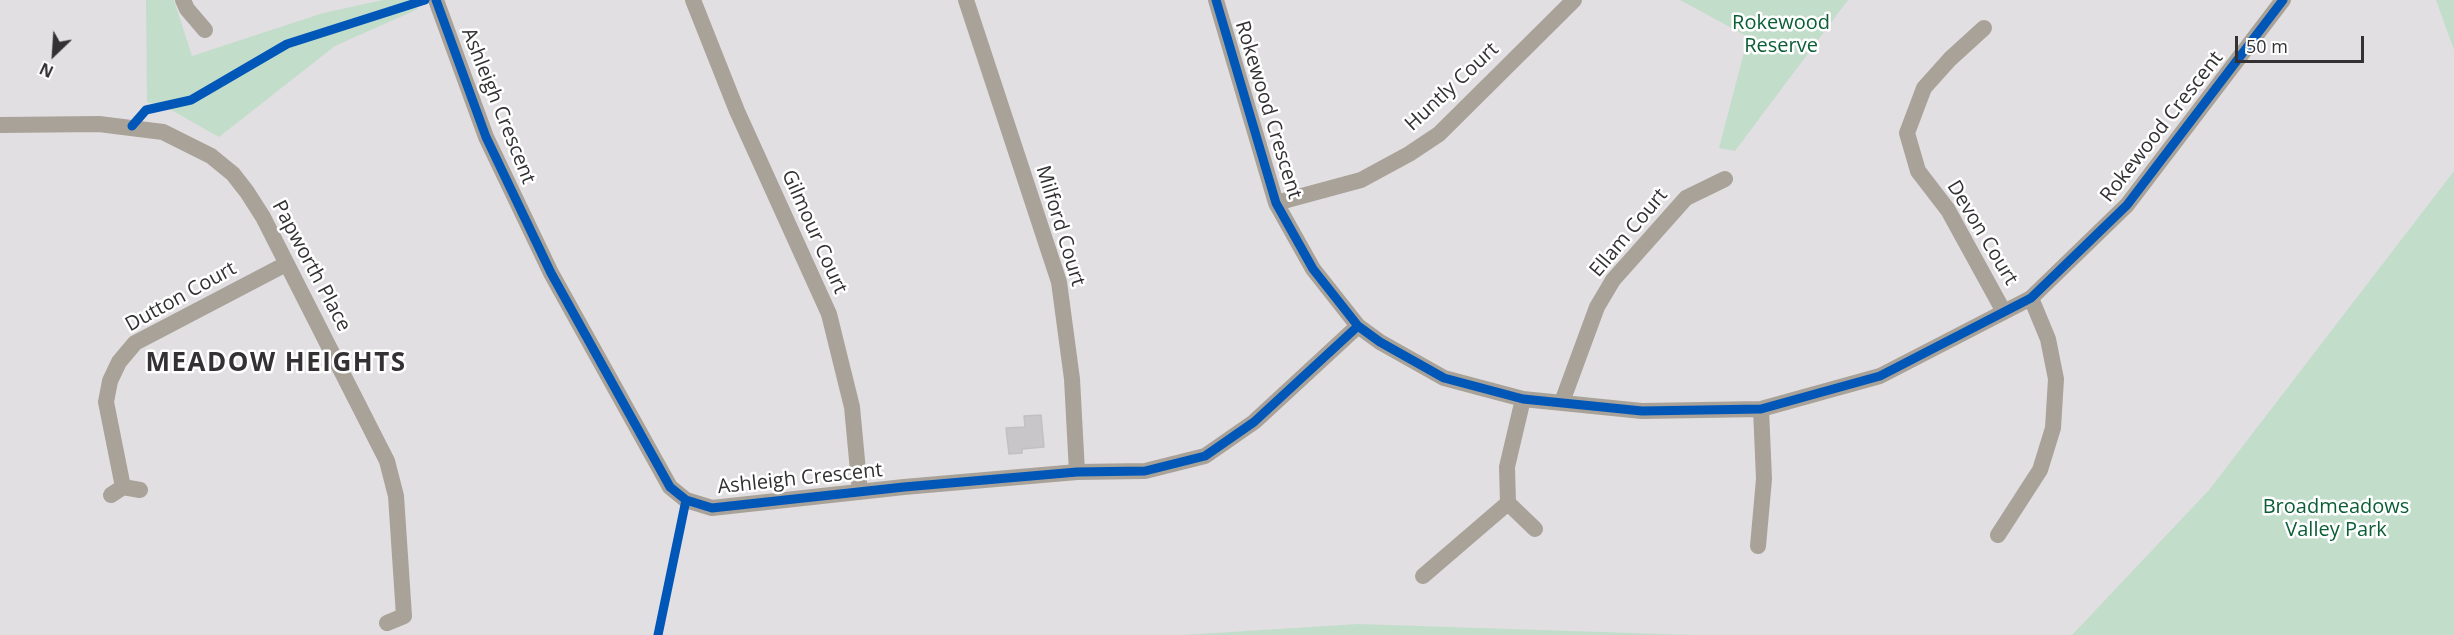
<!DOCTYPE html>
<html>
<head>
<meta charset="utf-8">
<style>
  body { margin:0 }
  #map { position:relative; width:2454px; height:635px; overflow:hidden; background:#e2dfe2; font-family:"Open Sans",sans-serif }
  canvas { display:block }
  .north { position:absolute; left:24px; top:24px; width:60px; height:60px; -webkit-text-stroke:4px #fff; paint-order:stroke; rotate:205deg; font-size:16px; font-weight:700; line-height:24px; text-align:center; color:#333133 }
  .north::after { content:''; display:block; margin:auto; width:21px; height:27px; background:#333133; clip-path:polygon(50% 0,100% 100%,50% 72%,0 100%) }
  .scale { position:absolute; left:2235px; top:36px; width:129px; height:27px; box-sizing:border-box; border:3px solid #333133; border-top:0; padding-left:8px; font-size:18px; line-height:21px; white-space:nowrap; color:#333133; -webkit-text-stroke:4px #fff; paint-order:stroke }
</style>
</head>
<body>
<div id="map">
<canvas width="2454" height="635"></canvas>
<div class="north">N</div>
<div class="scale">50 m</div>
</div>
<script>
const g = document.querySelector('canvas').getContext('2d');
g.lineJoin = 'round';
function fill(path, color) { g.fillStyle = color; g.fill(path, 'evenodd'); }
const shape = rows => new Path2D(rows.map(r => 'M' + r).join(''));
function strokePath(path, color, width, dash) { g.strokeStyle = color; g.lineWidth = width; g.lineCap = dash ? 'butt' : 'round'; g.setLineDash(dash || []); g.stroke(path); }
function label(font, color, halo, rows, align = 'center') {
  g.font = font + ' "Open Sans",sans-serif'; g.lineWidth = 5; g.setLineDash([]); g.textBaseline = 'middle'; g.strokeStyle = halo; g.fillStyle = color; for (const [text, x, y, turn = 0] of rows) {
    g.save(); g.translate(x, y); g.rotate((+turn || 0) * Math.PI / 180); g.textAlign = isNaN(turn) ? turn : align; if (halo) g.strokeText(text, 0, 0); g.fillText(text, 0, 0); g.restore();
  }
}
const green = shape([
  [146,0,174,0,192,56,323,13,383,0,414,0,418,9,335,46,219,137,164,106,147,102],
  [1680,0,1848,0,1735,151,1719,148,1748,37],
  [2436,0,2454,0,2454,50],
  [2454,171,2454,635,2072,635,2209,490],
  [1358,624,1694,635,1183,635]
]);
const building = shape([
  [1041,415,1044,447,1022,449,1022,453,1009,454,1006,428,1025,427,1024,416,1041,415]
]);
const minor = shape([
  [183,0,187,9,205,30],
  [436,0,486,137,551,273,670,487,686,500,712,508,904,487,1077,472,1145,471,1205,456,1254,422,1358,326],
  [693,0,737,111,829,314,852,407,860,492],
  [966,0,1059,282,1072,379,1077,472],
  [1216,0,1276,203,1313,269,1358,326,1380,342,1444,378,1523,399,1642,411,1761,409,1880,376,2031,298,2127,205,2283,0],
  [1984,28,1950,59,1924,88,1907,133,1918,171,1948,210,2004,312],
  [0,125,99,124,163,132,211,156,233,174,247,192,263,217,387,461,396,496,404,616],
  [1276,203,1361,180,1409,154,1439,134,1574,0],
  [1562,402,1597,307,1613,280,1686,198,1725,179],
  [123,487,106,402,110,381,119,362,135,343,286,264],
  [111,495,123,487,140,490],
  [1508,503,1507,467,1523,399],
  [1998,535,2040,470,2053,428,2056,379,2048,339,2031,298],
  [1758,546,1764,479,1761,409],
  [1423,576,1508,503,1535,529],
  [387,623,404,616]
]);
const cycleway = shape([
  [436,0,486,137,551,273,670,487,686,500,712,508,904,487,1077,472,1145,471,1205,456,1254,422,1358,326],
  [1216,0,1276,203,1313,269,1358,326,1380,342,1444,378,1523,399,1642,411,1761,409,1880,376,2031,298,2127,205,2283,0],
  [132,126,146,110,191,100,287,44,425,0],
  [658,635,686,500]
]);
const parkNames = [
  ["Rokewood",1781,23],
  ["Reserve",1781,46],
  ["Broadmeadows",2336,507],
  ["Valley Park",2336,530]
];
const streetNames = [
  ["Huntly Court",1452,87,-43],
  ["Ashleigh Crescent",498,106,68],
  ["Rokewood Crescent",1268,110,73],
  ["Rokewood Crescent",2162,127,-52],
  ["Milford Court",1060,226,73],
  ["Gilmour Court",814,232,66],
  ["Ellam Court",1629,233,-50],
  ["Devon Court",1982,233,59],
  ["Papworth Place",311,266,62],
  ["Dutton Court",181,297,-29],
  ["Ashleigh Crescent",800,479,-6]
];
const districtNames = [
  ["MEADOW HEIGHTS",276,364]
];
fill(green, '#c3ddcb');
fill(building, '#c8c6c9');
strokePath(building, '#c1c0c3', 1.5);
strokePath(minor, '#a9a299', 16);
strokePath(cycleway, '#0057b8', 9);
label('20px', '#0b5e35', '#fff', parkNames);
label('20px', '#333133', '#fff', streetNames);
g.letterSpacing = '1.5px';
label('bold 26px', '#333133', '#fff', districtNames);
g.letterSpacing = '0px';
</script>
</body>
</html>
